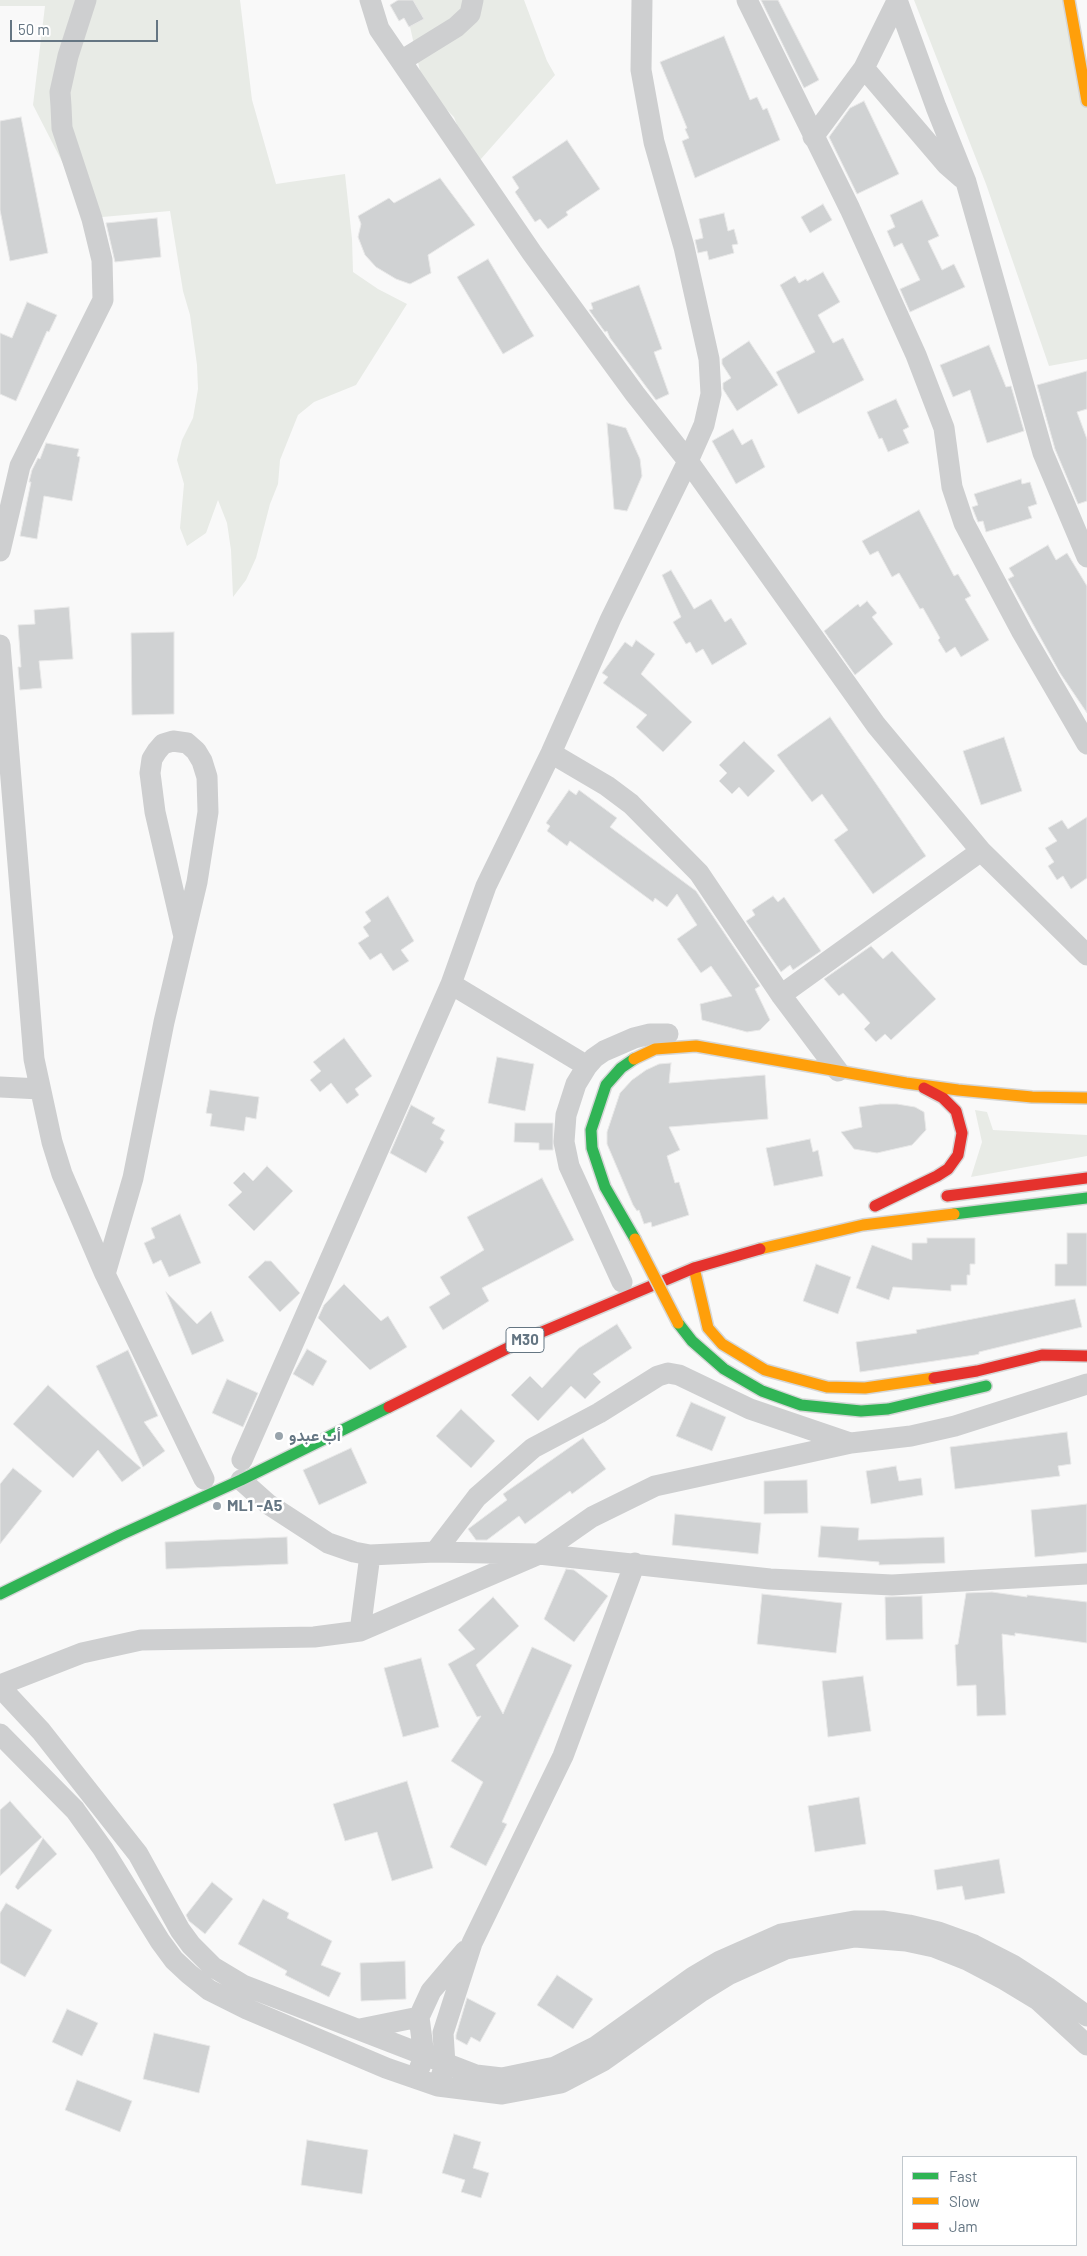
<!DOCTYPE html>
<html>
<head>
<meta charset="utf-8">
<style>
  body { margin:0 }
  #map { position:relative; width:1087px; height:2256px; overflow:hidden; background:#f9f9f9; font-family:Barlow,sans-serif }
  canvas { display:block }
  .legend { position:absolute; left:902px; top:2156px; width:175px; height:90px; box-sizing:border-box; background:#fff; border:1px solid #c1c8cd; margin:0; padding:6px 9px; list-style:none; font-size:15px; color:#657683 }
  .legend li { display:flex; align-items:center; gap:10px; height:25px }
  .legend b { width:25px; border:1px solid #c1c8cd }
  .scale { position:absolute; left:10px; top:20px; width:148px; height:22px; box-sizing:border-box; border:2px solid #657683; border-top:0; padding-left:6px; font-size:15px; line-height:18px; white-space:nowrap; color:#657683; -webkit-text-stroke:4px #fff; paint-order:stroke }
</style>
</head>
<body>
<div id="map">
<canvas width="1087" height="2256"></canvas>
<ul class="legend">
<li><b style="height:6px;background:#30b455"></b>Fast</li>
<li><b style="height:6px;background:#ff9f0a"></b>Slow</li>
<li><b style="height:6px;background:#e5322d"></b>Jam</li>
</ul>
<div class="scale">50 m</div>
</div>
<script>
const g = document.querySelector('canvas').getContext('2d');
g.lineJoin = 'round';
function fill(path, color) { g.fillStyle = color; g.fill(path, 'evenodd'); }
const shape = rows => new Path2D(rows.map(r => 'M' + r).join(''));
function strokePath(path, color, width, dash) { g.strokeStyle = color; g.lineWidth = width; g.lineCap = dash ? 'butt' : 'round'; g.setLineDash(dash || []); g.stroke(path); }
function label(font, color, halo, rows, align = 'center') {
  g.font = font + ' Barlow,Vazirmatn,sans-serif'; g.lineWidth = 5; g.setLineDash([]); g.textBaseline = 'middle'; g.strokeStyle = halo; g.fillStyle = color; for (const [text, x, y, turn = 0] of rows) {
    g.save(); g.translate(x, y); g.rotate((+turn || 0) * Math.PI / 180); g.textAlign = isNaN(turn) ? turn : align; if (halo) g.strokeText(text, 0, 0); g.fillText(text, 0, 0); g.restore();
  }
}
const green = shape([
  [0,0,240,0,252,100,276,184,345,174,352,239,353,272,378,289,407,304,356,385,314,402,298,415,280,460,278,484,270,504,256,558,246,580,233,597,231,550,227,523,218,500,206,533,187,546,180,528,184,484,177,460,182,440,193,418,198,389,197,365,190,315,183,291,170,211,91,218,33,105,45,6,0,6],
  [404,0,524,0,547,61,555,75,473,168,454,117,442,105,422,80],
  [914,0,1064,0,1087,75,1087,359,1049,366,986,184],
  [975,1110,987,1112,993,1130,1087,1135,1087,1156,971,1177,982,1142]
]);
const building = shape([
  [398,0,413,0,424,19,409,27,404,18,399,21,390,5,398,0],
  [761,0,778,0,819,80,804,88,761,0],
  [724,36,750,100,757,97,763,110,767,108,780,140,695,178,682,141,689,138,685,129,687,128,660,62,724,36],
  [864,101,899,174,857,194,829,137,850,108,864,101],
  [21,117,48,253,10,261,0,210,0,121,21,117],
  [567,140,600,189,566,212,568,215,548,229,540,219,535,222,515,192,519,188,512,177,567,140],
  [440,178,475,225,428,255,431,273,410,284,396,279,376,267,365,255,358,237,361,224,358,216,389,198,394,203,440,178],
  [922,200,939,236,928,241,942,270,954,264,965,287,910,312,900,289,920,280,902,243,894,247,887,231,895,227,890,215,922,200],
  [823,204,832,220,810,233,801,217,823,204],
  [724,213,728,231,734,229,738,244,732,245,734,253,709,260,707,251,698,253,695,240,703,238,699,219,724,213],
  [157,218,161,257,115,262,106,223,157,218],
  [488,259,534,336,503,354,457,277,488,259],
  [823,272,840,302,818,315,833,343,843,338,864,380,798,414,776,372,815,352,780,285,795,276,799,283,806,279,807,281,823,272],
  [639,285,662,349,654,352,669,394,656,400,610,338,607,331,605,332,589,310,593,309,591,303,639,285],
  [27,302,57,315,49,332,47,331,16,401,0,394,0,333,12,338,27,302],
  [749,341,778,385,737,411,723,389,723,383,731,378,722,364,722,359,749,341],
  [989,345,1006,387,1011,386,1024,431,987,443,970,390,953,397,940,365,989,345],
  [1087,371,1087,409,1077,412,1087,439,1087,501,1078,504,1055,449,1037,385,1087,371],
  [896,399,909,427,903,430,909,443,888,452,882,438,879,439,867,412,896,399],
  [607,423,626,428,640,459,642,476,627,511,614,509,607,423],
  [733,429,742,445,752,439,765,467,736,484,712,441,733,429],
  [46,443,79,449,77,456,80,457,72,501,44,496,37,539,20,536,31,482,29,482,32,470,38,458,40,459,46,443],
  [1021,479,1022,484,1030,482,1037,504,1028,507,1032,518,986,532,983,521,978,522,972,507,978,505,974,494,1021,479],
  [919,510,954,576,958,574,971,596,965,599,989,640,961,657,955,647,946,653,938,640,940,638,923,608,920,609,899,573,892,577,878,551,870,555,862,541,919,510],
  [1048,545,1056,560,1067,553,1087,586,1087,713,1060,673,1008,579,1014,576,1009,568,1048,545],
  [671,570,694,609,711,599,725,622,731,618,747,644,712,665,703,649,696,653,690,642,686,644,673,622,681,617,662,575,671,570],
  [867,601,877,613,872,617,893,644,855,675,824,631,858,604,860,607,867,601],
  [69,607,73,659,39,661,42,688,20,690,18,667,21,667,18,625,35,624,34,610,69,607],
  [174,632,174,714,132,715,131,633,174,632],
  [636,640,655,654,641,674,692,722,663,752,636,727,647,715,603,683,608,677,602,673,625,642,632,647,636,640],
  [830,717,926,856,873,894,834,840,848,830,822,794,812,802,777,755,830,717],
  [1004,737,1022,791,981,805,963,751,1004,737],
  [744,741,775,771,748,797,739,787,732,794,719,781,727,773,719,765,744,741],
  [569,790,576,795,579,790,617,818,610,827,696,891,760,986,755,989,770,1020,760,1030,747,1032,702,1020,700,1004,732,996,711,966,701,973,677,939,697,925,677,894,667,907,655,898,653,902,570,841,567,846,547,831,550,826,546,823,569,790],
  [1087,817,1087,878,1071,889,1063,876,1057,880,1048,866,1054,862,1045,848,1057,841,1048,828,1062,820,1068,829,1087,817],
  [388,896,414,941,401,950,409,961,393,971,381,953,370,960,358,943,369,936,363,927,371,921,365,912,388,896],
  [773,896,778,902,784,897,821,951,793,970,790,965,781,972,746,921,755,915,752,910,773,896],
  [871,946,883,959,892,951,936,999,891,1040,885,1034,876,1042,864,1029,870,1023,843,993,839,996,824,979,871,946],
  [344,1038,372,1076,355,1089,359,1095,347,1104,331,1083,320,1092,310,1080,321,1071,313,1062,344,1038],
  [497,1057,534,1064,525,1111,488,1103,497,1057],
  [671,1063,669,1083,765,1075,768,1119,669,1127,680,1150,667,1156,675,1183,679,1182,689,1215,652,1227,651,1222,644,1224,639,1210,637,1211,633,1205,607,1144,607,1132,620,1093,632,1080,646,1070,659,1064,671,1063],
  [210,1090,259,1097,256,1119,246,1117,244,1131,210,1126,212,1114,206,1113,210,1090],
  [880,1104,897,1104,915,1107,924,1112,926,1130,912,1145,877,1153,854,1149,841,1132,862,1127,859,1107,880,1104],
  [411,1105,435,1118,432,1123,445,1130,440,1139,444,1142,426,1173,390,1153,411,1105],
  [515,1123,553,1123,553,1150,539,1150,539,1143,514,1142,515,1123],
  [810,1139,813,1152,818,1150,823,1176,774,1186,766,1148,810,1139],
  [267,1166,293,1191,254,1231,228,1205,242,1192,233,1183,244,1172,253,1181,267,1166],
  [542,1178,574,1240,482,1288,489,1301,443,1330,429,1307,450,1294,440,1277,484,1250,467,1217,542,1178],
  [180,1214,201,1263,169,1277,161,1260,153,1264,144,1243,155,1238,151,1228,180,1214],
  [1067,1233,1087,1233,1087,1286,1055,1286,1055,1264,1067,1264,1067,1233],
  [927,1238,975,1238,975,1264,970,1264,970,1275,967,1275,967,1285,951,1285,951,1291,893,1287,889,1300,856,1288,872,1245,912,1260,912,1243,927,1243,927,1238],
  [265,1261,271,1261,300,1293,280,1312,248,1277,265,1261],
  [816,1264,851,1277,838,1314,803,1301,816,1264],
  [344,1284,381,1321,388,1316,407,1347,370,1370,318,1318,324,1305,344,1284],
  [166,1292,197,1324,211,1311,224,1341,192,1355,166,1292],
  [1075,1299,1082,1327,979,1352,979,1354,975,1355,860,1372,856,1342,917,1333,916,1330,1075,1299],
  [617,1324,632,1348,593,1374,601,1382,585,1399,571,1386,538,1421,511,1395,530,1376,542,1388,579,1348,617,1324],
  [307,1349,327,1361,313,1386,293,1374,307,1349],
  [128,1350,158,1416,144,1422,165,1451,143,1467,96,1366,128,1350],
  [227,1379,258,1393,243,1427,212,1413,227,1379],
  [48,1385,80,1414,141,1468,122,1482,98,1450,73,1478,13,1424,48,1385],
  [691,1402,726,1417,712,1451,676,1436,691,1402],
  [461,1409,495,1441,471,1468,436,1436,461,1409],
  [1067,1432,1071,1464,1058,1466,1060,1476,955,1489,950,1447,1067,1432],
  [583,1438,606,1469,572,1494,570,1491,525,1524,519,1516,487,1540,476,1540,468,1529,507,1500,503,1494,583,1438],
  [351,1448,367,1483,319,1505,303,1470,351,1448],
  [896,1466,899,1481,921,1478,923,1495,871,1504,866,1471,896,1466],
  [13,1468,42,1491,0,1544,0,1484,13,1468],
  [807,1480,808,1513,764,1514,764,1481,807,1480],
  [1087,1504,1087,1552,1035,1557,1031,1510,1087,1504],
  [675,1514,761,1523,758,1554,672,1545,675,1514],
  [821,1526,859,1528,858,1540,944,1537,945,1563,879,1565,879,1562,818,1557,821,1526],
  [287,1537,288,1564,166,1569,165,1542,287,1537],
  [566,1569,574,1570,608,1596,574,1642,544,1619,566,1569],
  [992,1592,1027,1597,1027,1595,1087,1602,1087,1643,1015,1633,1015,1636,1002,1634,1006,1715,977,1716,976,1685,957,1686,955,1645,958,1644,966,1593,992,1592],
  [762,1594,842,1603,836,1653,757,1644,762,1594],
  [922,1596,923,1639,886,1640,885,1597,922,1596],
  [493,1597,519,1626,476,1665,503,1714,532,1647,572,1665,502,1822,507,1824,486,1866,450,1847,483,1782,451,1761,481,1716,477,1717,448,1664,475,1649,458,1630,493,1597],
  [421,1658,439,1727,403,1737,384,1668,421,1658],
  [863,1676,871,1731,828,1737,822,1681,863,1676],
  [407,1781,433,1868,392,1881,377,1832,345,1841,333,1804,407,1781],
  [859,1797,866,1844,815,1852,808,1806,859,1797],
  [10,1801,42,1837,0,1876,0,1810,10,1801],
  [43,1838,57,1854,18,1890,15,1887,43,1838],
  [999,1859,1005,1893,965,1900,962,1886,937,1890,934,1870,999,1859],
  [212,1882,233,1899,205,1934,189,1921,186,1915,212,1882],
  [263,1899,289,1913,287,1918,332,1941,321,1965,341,1973,329,1997,285,1975,287,1971,238,1944,263,1899],
  [6,1903,52,1930,25,1977,0,1963,0,1913,6,1903],
  [405,1961,406,1999,361,2001,360,1963,405,1961],
  [557,1975,593,1999,573,2029,537,2005,557,1975],
  [467,1998,496,2013,480,2042,471,2037,467,2045,456,2039,456,2035,467,1998],
  [67,2009,98,2023,82,2056,52,2042,67,2009],
  [154,2033,210,2046,199,2093,143,2079,154,2033],
  [77,2080,132,2101,120,2132,65,2110,77,2080],
  [454,2134,481,2142,473,2168,489,2173,481,2198,461,2192,465,2180,442,2173,454,2134],
  [307,2140,368,2150,362,2194,301,2185,307,2140]
]);
const street = shape([
  [642,0,641,70,654,142,684,247,709,359,711,394,704,425,688,461,876,725,981,851,1087,955],
  [747,0,850,209,916,355,944,428,952,487,964,523,1022,632,1087,744],
  [897,0,936,107,966,182,1043,453,1087,557],
  [401,61,456,27,470,14,473,0],
  [864,68,946,164,962,178],
  [813,137,864,68,897,1],
  [0,551,20,466,103,300,102,260,92,219,62,128,61,106,60,92,68,56,86,0],
  [0,645,34,1059,52,1142,62,1174,105,1274,204,1479],
  [551,753,607,786,631,804,699,873,781,995,838,1071],
  [451,984,587,1066],
  [781,995,981,851],
  [0,1087,40,1089],
  [105,1274,133,1178,164,1022,197,882,208,812,207,777,202,761,196,751,187,743,173,741,163,744,157,751,152,759,150,773,155,812,184,937],
  [622,1282,569,1166,564,1142,566,1115,576,1084,587,1066,594,1058,604,1051,634,1038,650,1034,668,1034],
  [242,1460,451,984,486,886,551,753,611,618,688,461,635,394,532,253,379,29,370,0],
  [241,1480,268,1504,328,1543,354,1552,370,1555,435,1552,539,1554,770,1579,892,1585,1087,1574],
  [435,1552,477,1497,533,1448,599,1413,658,1376,668,1373,679,1375,750,1409,850,1443],
  [360,1631,370,1555],
  [0,1685,82,1653,141,1640,314,1637,360,1631,539,1554,592,1517,655,1486,851,1443,911,1436,955,1426,1087,1384],
  [0,1687,41,1731,138,1854,180,1930,191,1945,213,1967,243,1985,476,2075,502,2078,555,2067,595,2047,693,1977,720,1961,781,1934,854,1921,884,1921,909,1925,938,1932,974,1945,1013,1965,1047,1987,1087,2016],
  [0,1734,75,1810,103,1849,160,1941,174,1960,189,1974,209,1990,247,2009,386,2068,438,2086,502,2094,561,2083,603,2061,702,1991,728,1975,786,1949,855,1937,906,1941,934,1947,967,1960,1005,1980,1038,2000,1087,2045],
  [360,2029,419,2017],
  [420,2067,424,2056,419,2017,431,1991,465,1951],
  [441,2077,445,2064,443,2033,472,1943,563,1756,635,1563]
]);
const fast = shape([
  [634,1059,621,1068,606,1085,591,1130,592,1148,605,1187,635,1239],
  [954,1214,1087,1198],
  [678,1323,692,1341,724,1369,762,1391,801,1405,861,1411,888,1409,986,1386],
  [0,1594,120,1535,241,1480,389,1407]
]);
const slow = shape([
  [1069,0,1087,101],
  [634,1059,655,1049,696,1046,906,1083,958,1090,1032,1097,1087,1098],
  [760,1249,863,1225,954,1214],
  [694,1268,708,1328,722,1344,765,1370,827,1387,865,1388,934,1378]
]);
const jam = shape([
  [947,1196,1087,1178],
  [875,1206,937,1176,948,1169,958,1155,962,1133,956,1111,943,1098,924,1088],
  [934,1378,977,1371,1042,1355,1086,1356],
  [389,1407,530,1337,694,1268,760,1249]
]);
const slowBridge = shape([
  [635,1239,678,1323]
]);
const markers = [
  [279,1436,5,"#99a4ac"],
  [217,1506,5,"#99a4ac"]
];
const shields = [
  [525,1340,38]
];
const shieldNames = [
  ["M30",525,1340]
];
const poiNames = [
  ["أب عبدو",289,1436],
  ["ML1 -A5",227,1506]
];
fill(green, '#e8ebe6');
fill(building, '#d0d2d3');
strokePath(building, '#e8e8e8', 1);
strokePath(fast, '#d5d6d6', 14);
strokePath(slow, '#d5d6d6', 14);
strokePath(jam, '#d5d6d6', 14);
strokePath(street, '#cecfd0', 21);
strokePath(fast, '#30b455', 11);
strokePath(slow, '#ff9f0a', 11);
strokePath(jam, '#e5322d', 11);
strokePath(slowBridge, '#d5d6d6', 14, []);
strokePath(slowBridge, '#ff9f0a', 11);
for (const [x, y, r, color] of markers) { const dot = new Path2D(); dot.arc(x, y, r, 0, 2 * Math.PI); g.fillStyle = color; g.fill(dot); strokePath(dot, '#fff', 2); }
for (const [x, y, w] of shields) { const box = new Path2D(); box.roundRect(x - w / 2, y - 12.5, w, 25, 4); g.fillStyle = '#fff'; g.fill(box); strokePath(box, '#657683', 1); }
label('bold 15px', '#657683', null, shieldNames);
label('bold 16px', '#657683', '#fff', poiNames, 'left');
</script>
</body>
</html>
